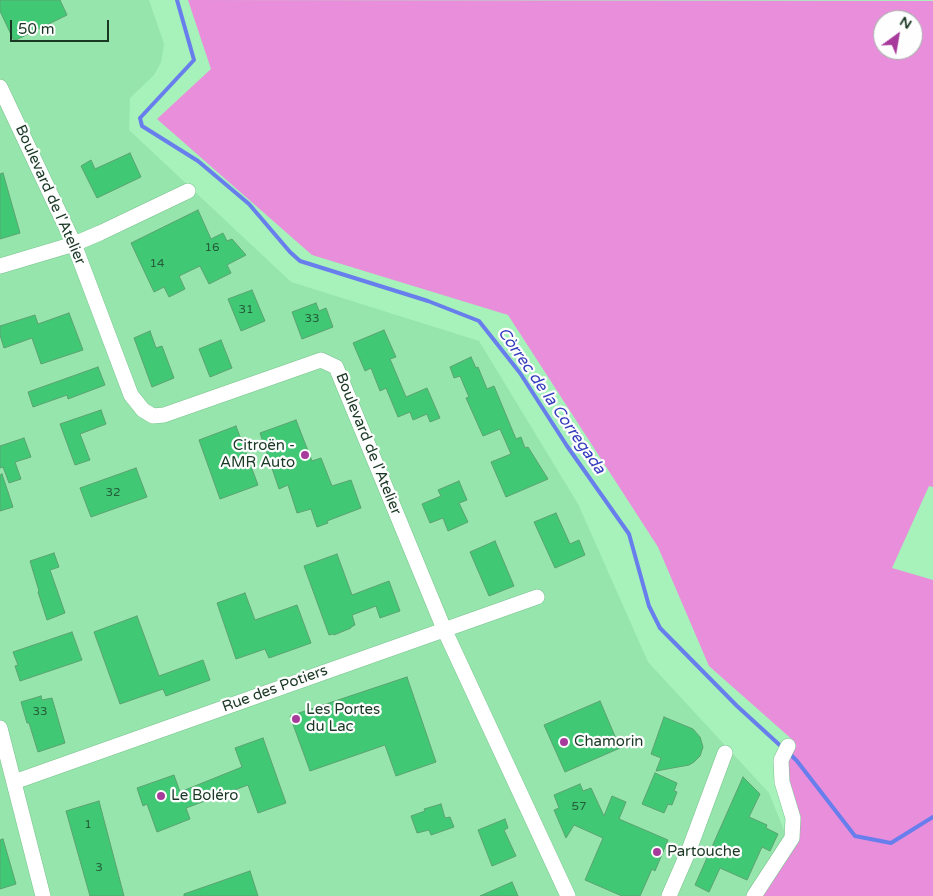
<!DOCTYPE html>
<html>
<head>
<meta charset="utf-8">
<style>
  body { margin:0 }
  #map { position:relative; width:933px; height:896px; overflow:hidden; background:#a7f1bb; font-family:"Varela Round",sans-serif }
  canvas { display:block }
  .north { position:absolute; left:873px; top:10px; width:50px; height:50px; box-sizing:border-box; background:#fefefe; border:1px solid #a3afa7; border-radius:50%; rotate:32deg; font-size:14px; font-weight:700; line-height:20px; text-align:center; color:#1a3824 }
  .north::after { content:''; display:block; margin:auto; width:18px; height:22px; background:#a73b9b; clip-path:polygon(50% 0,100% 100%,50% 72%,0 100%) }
  .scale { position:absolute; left:10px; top:20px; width:99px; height:22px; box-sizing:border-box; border:2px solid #1a3824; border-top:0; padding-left:6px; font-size:15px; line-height:18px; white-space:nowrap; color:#1a3824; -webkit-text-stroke:4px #fefefe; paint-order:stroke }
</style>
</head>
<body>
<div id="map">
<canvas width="933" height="896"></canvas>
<div class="north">N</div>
<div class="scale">50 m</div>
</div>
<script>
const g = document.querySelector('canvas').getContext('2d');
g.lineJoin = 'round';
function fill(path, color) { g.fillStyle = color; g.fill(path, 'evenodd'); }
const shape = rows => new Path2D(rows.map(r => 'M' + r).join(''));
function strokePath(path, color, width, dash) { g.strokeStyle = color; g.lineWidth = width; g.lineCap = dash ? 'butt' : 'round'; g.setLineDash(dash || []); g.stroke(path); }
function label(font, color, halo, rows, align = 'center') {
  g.font = font + ' "Varela Round",sans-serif'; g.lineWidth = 4.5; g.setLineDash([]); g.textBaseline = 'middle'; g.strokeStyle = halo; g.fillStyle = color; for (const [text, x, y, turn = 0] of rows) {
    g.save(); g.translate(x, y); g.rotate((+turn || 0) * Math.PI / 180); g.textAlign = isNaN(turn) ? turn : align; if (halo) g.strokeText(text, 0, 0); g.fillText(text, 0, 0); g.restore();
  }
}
const built = shape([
  [0,0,149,0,164,44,161,62,154,75,130,98,129,130,291,282,479,341,578,504,648,662,769,793,787,838,760,896,0,896]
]);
const green = shape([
  [188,0,933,1,933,487,929,486,892,568,933,580,933,896,760,896,791,852,788,781,786,762,795,742,709,666,658,547,508,315,312,255,157,119,211,69],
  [883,20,913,20,913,50,883,50]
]);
const stream = shape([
  [177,0,194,60,140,118,142,126,198,161,249,204,290,252,300,261,428,301,479,321,520,373,567,446,629,534,649,606,660,628,737,706,784,749],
  [789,753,797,761,855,836,891,843,933,817]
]);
const building = shape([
  [0,0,60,0,67,15,14,41,0,11,0,0],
  [130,153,141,177,97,198,81,166,91,160,95,169,130,153],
  [3,173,20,233,0,239,0,174,3,173],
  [198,210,211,239,223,233,227,241,232,239,246,255,227,265,231,273,209,284,200,266,179,276,185,289,169,297,164,287,154,292,131,243,198,210],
  [252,290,265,321,241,331,228,299,252,290],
  [316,303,319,311,326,308,333,327,302,339,292,312,316,303],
  [69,313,83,350,41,364,32,338,4,348,0,335,0,326,35,315,38,324,69,313],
  [384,330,396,357,390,359,406,397,427,388,440,418,430,422,427,414,413,420,410,412,398,417,386,388,380,391,371,368,365,371,353,343,384,330],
  [150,331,156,348,162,346,174,378,152,387,134,338,150,331],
  [221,340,232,368,210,377,199,349,221,340],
  [471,357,476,368,478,367,487,389,494,386,516,439,521,437,525,448,528,447,548,479,506,497,491,462,511,454,500,429,483,436,466,398,469,397,460,376,454,378,450,367,471,357],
  [98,367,105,385,68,399,67,395,33,407,28,392,98,367],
  [101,410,106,424,80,434,90,460,75,465,60,424,101,410],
  [296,420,312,461,321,458,332,486,351,480,361,508,327,521,328,523,317,527,311,509,297,513,288,485,279,489,260,433,296,420],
  [236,426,258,485,220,499,199,440,236,426],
  [24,438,31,457,15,462,21,479,9,483,3,467,0,468,0,446,24,438],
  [136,468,147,497,91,517,80,488,136,468],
  [2,474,13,507,0,511,0,475,2,474],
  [459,481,467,500,459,503,468,522,448,531,443,518,430,523,422,504,441,496,438,490,459,481],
  [556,513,570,544,579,540,585,555,555,568,534,522,556,513],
  [495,541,514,586,489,596,470,552,495,541],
  [54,553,59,567,50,570,65,613,47,620,38,592,39,591,30,561,54,553],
  [337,554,352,595,389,581,400,611,380,618,376,606,352,615,355,625,351,627,351,628,334,635,333,634,329,635,304,566,337,554],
  [245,593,255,620,297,605,311,643,269,658,265,649,236,659,217,603,245,593],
  [137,616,159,676,203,660,210,680,166,696,163,689,120,704,94,632,137,616],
  [72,632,82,660,20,681,15,666,18,665,13,652,72,632],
  [407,677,436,762,396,776,385,745,310,771,290,716,407,677],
  [41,696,42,700,52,698,65,743,38,752,29,723,27,723,21,702,41,696],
  [600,701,620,748,565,772,544,725,600,701],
  [664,717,693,729,700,737,703,747,700,756,694,762,689,765,656,771,661,758,651,754,664,717],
  [263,738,286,803,258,813,248,785,186,808,190,819,157,832,147,804,143,806,137,788,174,775,180,792,242,767,235,748,263,738],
  [655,773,677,783,674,791,677,792,672,805,668,804,664,813,642,804,655,773],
  [743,777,760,794,749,817,767,825,766,828,778,834,770,851,762,847,747,880,720,868,709,892,695,885,743,777],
  [580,784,583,791,591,788,604,816,612,796,626,802,619,819,668,840,655,871,652,869,640,896,622,896,585,880,603,838,574,825,566,838,554,810,559,808,554,795,580,784],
  [99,801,124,896,90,896,66,811,99,801],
  [441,804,445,818,450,817,454,827,431,835,429,830,417,833,411,816,425,811,424,809,441,804],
  [505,819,508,828,504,830,516,856,492,866,478,830,505,819],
  [3,839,16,884,0,889,0,840,3,839],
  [250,871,258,896,184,896,184,894,250,871],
  [512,882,518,896,480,896,512,882]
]);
const minor = shape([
  [0,87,74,244,131,395,143,410,153,416,164,415,321,360,336,367,444,629,568,896],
  [0,266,74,244,100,233,188,191],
  [0,728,43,896],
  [14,782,537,597],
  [669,896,689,850,725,753],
  [754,896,792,838,793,818,782,782,781,760,788,746]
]);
const markers = [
  [305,455,5,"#a73b9b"],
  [296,719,5,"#a73b9b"],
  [564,742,5,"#a73b9b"],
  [161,796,5,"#a73b9b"],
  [657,852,5,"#a73b9b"]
];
const numberNames = [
  ["16",212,248],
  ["14",157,264],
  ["31",246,310],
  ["33",312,319],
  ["32",113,493],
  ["33",40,712],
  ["57",579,807],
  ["1",88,825],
  ["3",99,868]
];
const streetNames = [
  ["Boulevard de l'Atelier",50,195,66],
  ["Boulevard de l'Atelier",368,444,68],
  ["Rue des Potiers",275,689,-20]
];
const poiNames = [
  ["Citroën -",295,446,"right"],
  ["AMR Auto",295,463,"right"],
  ["Les Portes",306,710],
  ["du Lac",306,727],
  ["Chamorin",574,742],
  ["Le Boléro",171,796],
  ["Partouche",667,852]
];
const waterNames = [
  ["Còrrec de la Corregada",551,401,55]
];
fill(built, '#95e5ac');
fill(green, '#e88edb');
strokePath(stream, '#687eed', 4);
fill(building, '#40c875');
strokePath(building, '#5ca371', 1);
strokePath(minor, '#7ac38f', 16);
strokePath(minor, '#fff', 15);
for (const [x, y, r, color] of markers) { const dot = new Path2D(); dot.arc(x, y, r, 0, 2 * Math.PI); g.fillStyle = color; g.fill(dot); strokePath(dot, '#fefefe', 2); }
label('12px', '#245c38', null, numberNames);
label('15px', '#1a3824', '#fefefe', streetNames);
label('15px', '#1a3824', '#fefefe', poiNames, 'left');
label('italic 16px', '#343cbd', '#fefefe', waterNames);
</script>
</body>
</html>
